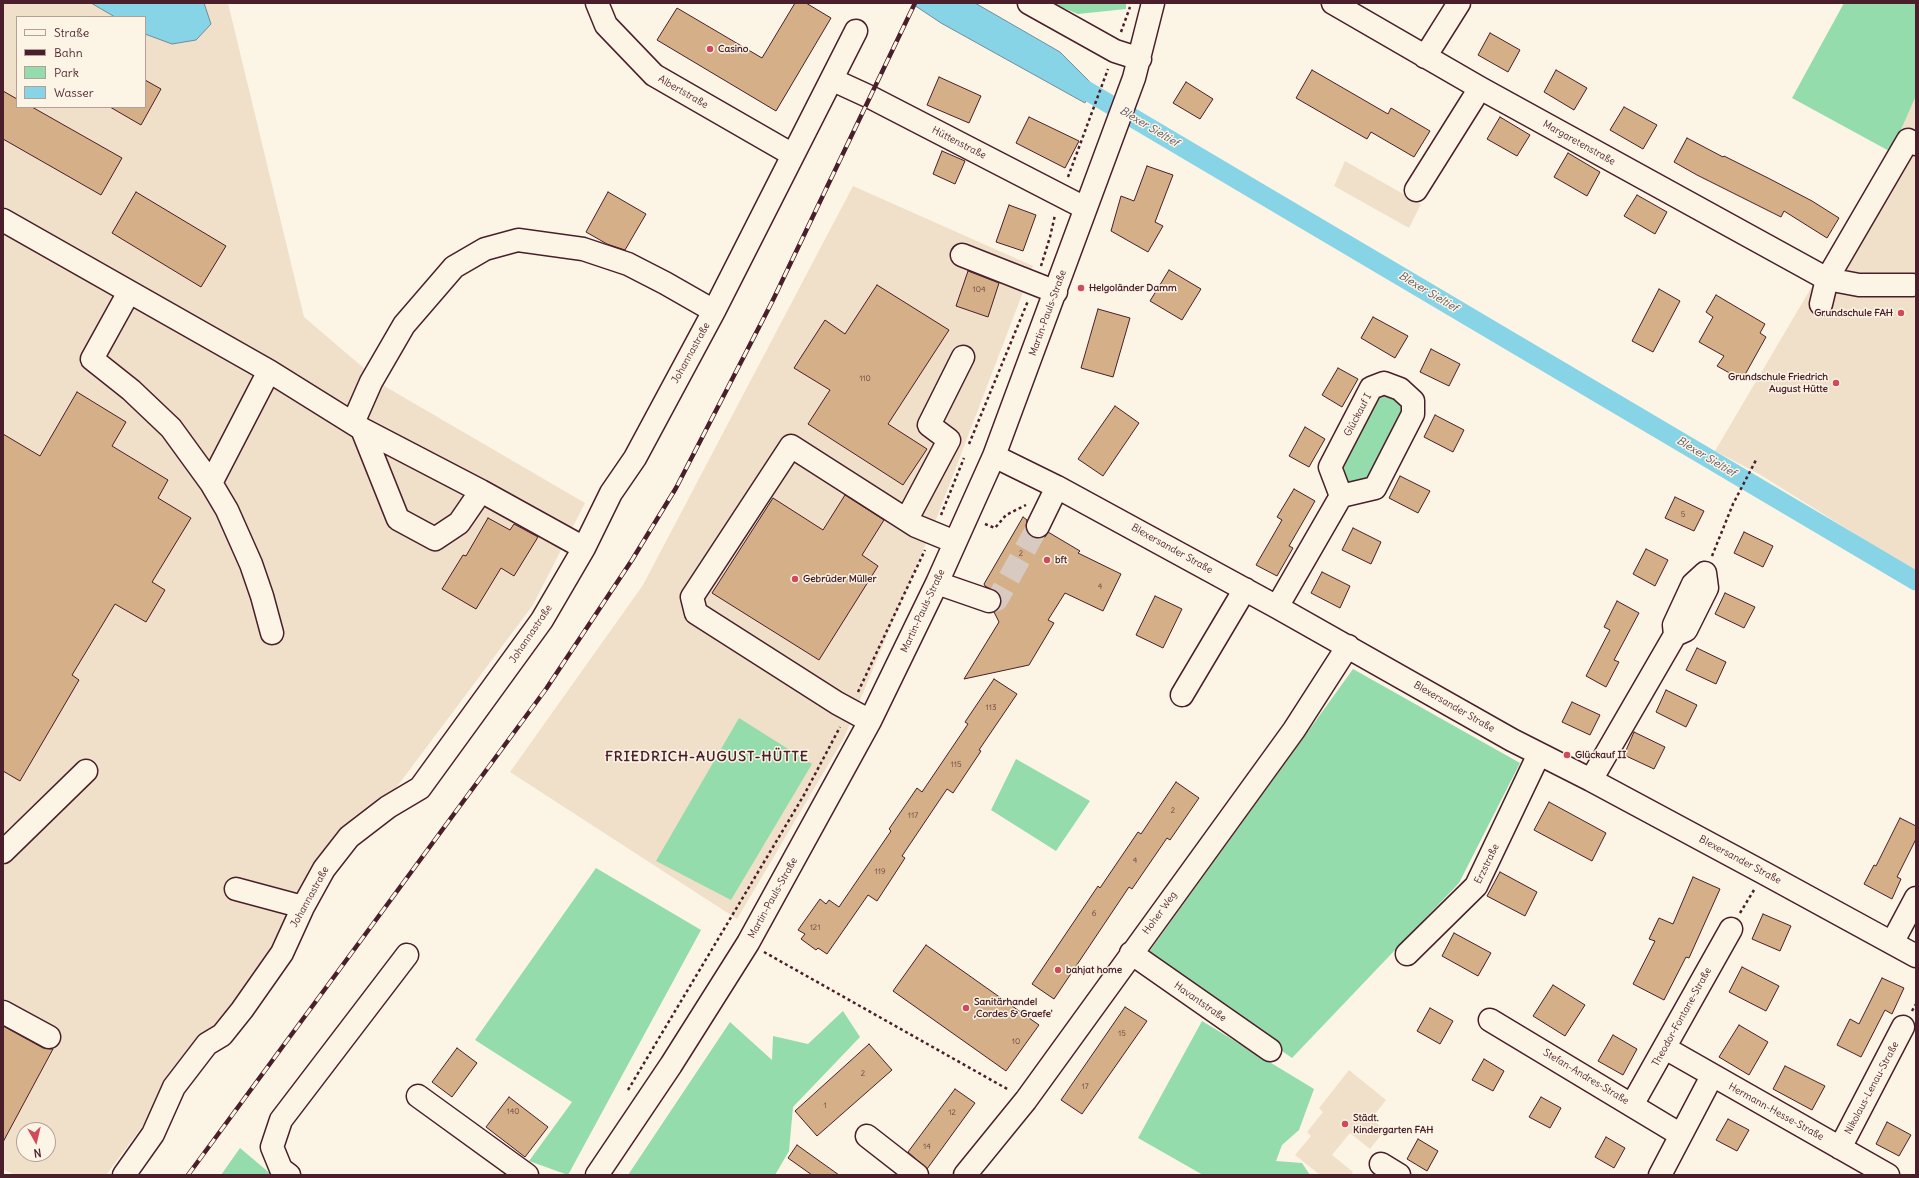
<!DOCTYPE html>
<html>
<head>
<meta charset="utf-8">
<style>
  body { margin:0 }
  #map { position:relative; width:1919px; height:1178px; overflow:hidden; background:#fcf5e5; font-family:Delius,sans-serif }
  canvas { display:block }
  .frame { position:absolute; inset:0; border:4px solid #4a1f2b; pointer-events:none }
  .legend { position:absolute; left:16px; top:16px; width:130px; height:92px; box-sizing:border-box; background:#fcf5e5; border:1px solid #b59f9b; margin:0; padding:5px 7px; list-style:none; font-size:12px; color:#4a1f2b }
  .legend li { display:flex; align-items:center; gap:8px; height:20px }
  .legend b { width:20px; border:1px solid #b59f9b }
  .north { position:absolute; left:16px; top:1122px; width:40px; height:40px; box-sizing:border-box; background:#fcf5e5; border:1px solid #b59f9b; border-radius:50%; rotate:172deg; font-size:11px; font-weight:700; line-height:16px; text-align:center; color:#4a1f2b }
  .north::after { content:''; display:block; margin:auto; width:14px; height:18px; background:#d1495b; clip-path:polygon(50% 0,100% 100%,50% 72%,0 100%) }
</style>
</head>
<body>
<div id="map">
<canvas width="1919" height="1178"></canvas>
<div class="frame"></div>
<ul class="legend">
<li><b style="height:5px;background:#fcf5e5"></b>Straße</li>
<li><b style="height:5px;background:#4a1f2b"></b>Bahn</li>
<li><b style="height:11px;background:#94dcab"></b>Park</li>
<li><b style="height:11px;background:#88d4e7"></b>Wasser</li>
</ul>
<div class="north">N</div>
</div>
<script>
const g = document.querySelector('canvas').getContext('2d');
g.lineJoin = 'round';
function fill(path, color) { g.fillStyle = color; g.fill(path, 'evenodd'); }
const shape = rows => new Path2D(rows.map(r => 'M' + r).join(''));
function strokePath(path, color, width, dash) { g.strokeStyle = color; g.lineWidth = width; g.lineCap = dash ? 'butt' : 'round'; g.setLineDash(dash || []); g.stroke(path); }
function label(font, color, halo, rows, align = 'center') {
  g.font = font + ' Delius,sans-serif'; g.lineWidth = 3; g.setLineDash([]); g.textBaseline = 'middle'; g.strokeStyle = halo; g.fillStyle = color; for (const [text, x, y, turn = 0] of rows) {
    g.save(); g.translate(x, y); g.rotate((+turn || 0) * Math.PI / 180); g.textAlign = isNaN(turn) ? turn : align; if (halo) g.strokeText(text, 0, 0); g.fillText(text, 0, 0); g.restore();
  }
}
const built = shape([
  [3,3,228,3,304,317,386,387,585,503,533,605,106,1175,15,1175,3,1169],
  [17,17,145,17,145,107,17,107],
  [24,1130,48,1130,48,1154,24,1154],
  [1916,96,1916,572,1759,474,1715,451,1891,152],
  [1345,161,1421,204,1409,228,1334,186],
  [853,186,1033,266,937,517,844,738,737,919,510,772,643,585],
  [1349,1070,1386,1100,1371,1119,1385,1130,1370,1149,1350,1133,1332,1155,1353,1172,1351,1175,1320,1175,1295,1155,1311,1136,1307,1132,1323,1112,1319,1108]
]);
const green = shape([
  [1051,3,1126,3,1126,9,1078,14],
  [1844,3,1916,3,1916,96,1891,152,1792,98],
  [1389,392,1404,404,1404,413,1365,485,1354,485,1343,480,1338,470,1376,397],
  [1353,669,1520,763,1459,883,1292,1058,1146,956],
  [739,718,812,764,731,900,656,861],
  [1016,759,1090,801,1056,851,991,810],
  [596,868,701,930,568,1175,529,1161,572,1102,475,1040],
  [843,1011,860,1037,793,1107,789,1151,775,1175,628,1175,730,1022,772,1060,773,1036,808,1044],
  [1202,1021,1314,1089,1299,1130,1282,1145,1276,1161,1302,1163,1310,1175,1203,1175,1138,1138],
  [240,1148,272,1175,221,1175]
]);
const water = shape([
  [91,3,204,3,211,24,196,40,172,44,145,34,145,17,115,17,91,3],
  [911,3,975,3,1060,52,1092,84,1085,103,941,23,911,3]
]);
const canal = shape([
  [1067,79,1916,581]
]);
const building = shape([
  [795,3,806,3,831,18,776,111,657,40,677,8,762,58,795,3],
  [1490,33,1520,50,1508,72,1478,55,1490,33],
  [1312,70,1388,114,1391,108,1430,131,1414,157,1371,132,1367,139,1296,98,1312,70],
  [1556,70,1587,88,1574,110,1544,92,1556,70],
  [939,77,981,96,969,123,927,105,939,77],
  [145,80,161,89,141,125,110,107,145,107,145,80],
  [1186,82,1213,99,1200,119,1173,103,1186,82],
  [3,91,17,99,17,107,32,107,122,158,101,195,3,139,3,91],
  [1624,107,1657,125,1643,149,1610,130,1624,107],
  [1029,117,1079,141,1065,168,1016,143,1029,117],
  [1500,117,1530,135,1517,156,1487,139,1500,117],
  [1687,138,1723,157,1724,156,1770,179,1812,201,1839,218,1827,238,1784,211,1781,217,1697,175,1674,162,1687,138],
  [942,151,965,161,955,184,933,174,942,151],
  [1568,153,1600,172,1587,196,1554,177,1568,153],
  [1147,166,1173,175,1155,222,1163,226,1148,252,1111,231,1121,196,1134,201,1147,166],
  [136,192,226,246,201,287,112,233,136,192],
  [608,192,646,214,625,250,607,244,586,232,608,192],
  [1637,195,1667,212,1655,234,1624,216,1637,195],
  [1009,205,1036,215,1023,251,996,242,1009,205],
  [1169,270,1201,289,1182,320,1150,301,1169,270],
  [968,271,999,283,988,317,956,306,968,271],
  [877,285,949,330,888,424,927,449,903,485,808,424,830,390,794,368,825,320,845,334,877,285],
  [1659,289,1680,301,1653,352,1632,341,1659,289],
  [1716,295,1765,324,1760,333,1766,337,1742,380,1717,366,1724,356,1699,342,1713,317,1706,312,1716,295],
  [1098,309,1130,318,1113,377,1081,368,1098,309],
  [1373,317,1408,336,1395,358,1361,338,1373,317],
  [1431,349,1460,364,1449,386,1420,372,1431,349],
  [1338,368,1358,379,1342,407,1322,395,1338,368],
  [77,392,126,422,112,446,168,480,158,498,191,518,152,582,165,590,146,622,115,604,72,675,79,680,20,781,3,771,3,434,40,456,77,392],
  [1115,406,1139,423,1103,476,1078,459,1115,406],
  [1435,415,1464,430,1453,452,1424,437,1435,415],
  [1305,427,1325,439,1309,467,1289,456,1305,427],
  [1400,476,1430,491,1418,513,1389,498,1400,476],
  [1294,489,1315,501,1289,546,1293,548,1277,576,1256,565,1282,520,1277,517,1294,489],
  [845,495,884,520,862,555,878,566,819,660,712,593,773,498,823,530,845,495],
  [1675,497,1704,511,1694,531,1665,518,1675,497],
  [1023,517,1027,520,1026,527,1028,533,1032,537,1039,538,1045,537,1048,532,1080,551,1078,553,1121,574,1103,611,1065,593,1048,620,1054,623,1029,665,964,679,999,622,994,612,1001,605,1001,598,998,593,985,586,984,584,1023,517],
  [488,518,510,530,514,524,538,537,514,576,501,568,476,609,442,589,463,555,466,556,488,518],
  [1353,528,1381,542,1371,564,1342,550,1353,528],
  [1744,532,1773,546,1763,567,1734,553,1744,532],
  [1646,549,1668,560,1655,586,1633,574,1646,549],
  [1322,572,1350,586,1340,608,1311,593,1322,572],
  [1725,593,1755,607,1744,628,1715,614,1725,593],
  [1155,596,1182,609,1163,648,1136,635,1155,596],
  [1617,601,1639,613,1614,660,1619,662,1606,687,1586,676,1610,630,1604,627,1617,601],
  [1697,648,1726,662,1716,684,1686,670,1697,648],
  [994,679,1017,694,979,750,981,751,953,793,947,789,902,856,905,858,877,901,868,895,827,954,818,948,816,950,801,939,805,934,798,930,820,899,826,904,829,900,839,907,891,831,889,829,917,788,922,792,968,724,965,722,994,679],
  [1666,690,1697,705,1686,727,1656,712,1666,690],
  [1572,702,1600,715,1590,735,1562,722,1572,702],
  [1634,732,1665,747,1654,769,1624,755,1634,732],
  [1176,782,1199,798,1170,840,1167,838,1132,889,1129,887,1054,999,1032,984,1098,886,1100,888,1138,832,1141,834,1176,782],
  [1549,802,1606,833,1592,861,1534,830,1549,802],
  [1900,818,1916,826,1916,839,1897,877,1901,879,1892,899,1864,884,1874,865,1876,866,1900,818],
  [1500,872,1537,892,1525,916,1487,896,1500,872],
  [1693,877,1720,889,1689,958,1686,957,1664,1000,1633,984,1655,941,1649,939,1659,918,1673,924,1693,877],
  [1763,914,1791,926,1780,951,1752,939,1763,914],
  [1454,933,1491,953,1478,976,1442,956,1454,933],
  [926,945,1039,1025,1006,1071,893,991,926,945],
  [1742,967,1779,986,1766,1011,1729,992,1742,967],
  [1882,978,1904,988,1892,1014,1885,1010,1861,1057,1837,1045,1850,1019,1859,1024,1882,978],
  [1553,985,1585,1005,1565,1036,1533,1016,1553,985],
  [1125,1007,1147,1021,1082,1114,1061,1100,1125,1007],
  [1430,1008,1453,1021,1440,1044,1417,1031,1430,1008],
  [1739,1025,1768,1042,1749,1075,1719,1057,1739,1025],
  [3,1026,43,1048,53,1049,3,1142,3,1026],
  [1613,1035,1637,1049,1623,1075,1598,1061,1613,1035],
  [869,1044,892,1070,817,1136,795,1111,869,1044],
  [457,1048,477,1063,452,1097,432,1082,457,1048],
  [1484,1059,1504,1071,1493,1091,1472,1080,1484,1059],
  [1785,1066,1825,1086,1812,1110,1773,1089,1785,1066],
  [955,1089,975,1103,927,1169,908,1152,955,1089],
  [509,1097,548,1127,525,1157,486,1127,509,1097],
  [1541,1097,1561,1108,1550,1128,1529,1117,1541,1097],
  [1728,1119,1749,1130,1737,1151,1716,1140,1728,1119],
  [1887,1122,1911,1135,1899,1156,1876,1144,1887,1122],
  [1606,1137,1625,1148,1614,1168,1595,1157,1606,1137],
  [1418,1139,1438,1151,1427,1171,1407,1159,1418,1139],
  [797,1145,839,1175,812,1175,788,1158,797,1145]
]);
const minorTunnel = shape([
  [989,601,997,600,1038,526]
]);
const path = shape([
  [1121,32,1130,7],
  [1068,177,1108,69],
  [1041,266,1050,237,1055,215],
  [969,444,1028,301],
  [941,515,964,458],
  [985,524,995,528,1006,515,1026,505],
  [1712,556,1733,504,1756,460],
  [858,692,925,550],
  [1740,913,1754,890],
  [764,952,1009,1090],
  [1912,1011,1916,1004],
  [628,1090,804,795,840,727]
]);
const minor = shape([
  [597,3,606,25,654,75,793,155],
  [1029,3,1115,51,1140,59],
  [1333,3,1480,88,1827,279,1859,285,1913,285],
  [1425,57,1459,3],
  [833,80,870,97,1085,208],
  [1416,190,1480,88],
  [3,220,269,371,362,429,481,491,584,548],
  [962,255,1056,292],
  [129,292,92,359,131,390,171,428,211,483,227,510,251,564,262,596,272,633],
  [1821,304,1827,279,1908,140,1916,144],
  [353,423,371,382,404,325,454,267,485,249,518,240,583,249,628,264,665,283,714,311],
  [362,429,398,519,435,539,459,523,481,491],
  [994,456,1057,487,1277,607,1512,740,1591,780,1764,873,1916,956],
  [211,483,269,371],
  [907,519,949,440,929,425,963,357],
  [1038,526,1057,487],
  [937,583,989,601],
  [1277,607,1341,496,1375,488,1413,414,1413,401,1400,389,1384,383,1371,388,1330,467,1341,496],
  [1182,695,1245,589],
  [870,721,837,703,696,613,692,597,791,446,916,526,955,542],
  [1591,780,1675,635,1686,630,1707,588,1705,573,1693,584,1674,625,1675,635],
  [3,852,86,771],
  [236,889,303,907],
  [1892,943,1916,898],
  [1131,953,1270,1050],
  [1407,954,1476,886,1539,754],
  [3,1012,49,1037],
  [1490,1020,1681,1135],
  [1665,1048,1888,1175],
  [418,1096,527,1175],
  [1632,1105,1731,929],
  [867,1136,917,1175],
  [1840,1148,1903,1027],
  [1381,1164,1399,1175],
  [124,1175,153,1134,174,1087,207,1044,222,1035,242,1010,282,953,303,907,324,869,349,837,388,807,420,788,542,620,584,548,611,493,635,458,714,311,856,31],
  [289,1175,281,1169,272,1147,281,1120,407,955],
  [597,1175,671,1065,748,943,870,721,937,583,994,456,1134,78,1153,3],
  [965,1175,1026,1100,1294,730,1348,646],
  [1660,1175,1712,1076]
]);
const rail = shape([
  [188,1175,546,689,632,560,676,488,772,302,915,3]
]);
const markers = [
  [710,49,4,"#d1495b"],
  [1081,288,4,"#d1495b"],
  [1901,313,4,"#d1495b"],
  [1836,383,4,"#d1495b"],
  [1047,560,4,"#d1495b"],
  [795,579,4,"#d1495b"],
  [1567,755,4,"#d1495b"],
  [1058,970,4,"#d1495b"],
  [966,1008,4,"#d1495b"],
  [1345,1124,4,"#d1495b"]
];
const numberNames = [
  ["104",979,290],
  ["110",865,379],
  ["5",1683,515],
  ["2",1021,554],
  ["4",1100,587],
  ["113",991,708],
  ["115",956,765],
  ["2",1173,811],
  ["117",913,816],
  ["4",1135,861],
  ["119",880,872],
  ["6",1094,914],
  ["121",815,928],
  ["15",1122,1034],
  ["10",1016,1042],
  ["2",863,1074],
  ["17",1085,1087],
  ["1",825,1106],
  ["140",513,1112],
  ["12",952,1113],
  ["14",927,1147]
];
const poiNames = [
  ["Casino",718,49],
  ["Helgoländer Damm",1089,288],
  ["Grundschule FAH",1893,313,"right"],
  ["Grundschule Friedrich",1828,377,"right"],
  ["August Hütte",1828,389,"right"],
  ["bft",1055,560],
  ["Gebrüder Müller",803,579],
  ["Glückauf II",1575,755],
  ["bahjat home",1066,970],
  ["Sanitärhandel",974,1002],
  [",Cordes & Graefe'",974,1014],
  ["Städt.",1353,1118],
  ["Kindergarten FAH",1353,1130]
];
const streetNames = [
  ["Albertstraße",683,92,30],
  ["Hüttenstraße",959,143,27],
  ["Margaretenstraße",1579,143,29],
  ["Martin-Pauls-Straße",1048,313,-70],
  ["Johannastraße",691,353,-61],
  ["Glückauf I",1358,415,-62],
  ["Blexersander Straße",1172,549,29],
  ["Martin-Pauls-Straße",923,611,-65],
  ["Johannastraße",531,634,-56],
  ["Blexersander Straße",1454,707,30],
  ["Blexersander Straße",1740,860,28],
  ["Erzstraße",1487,864,-64],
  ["Johannastraße",310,897,-61],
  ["Martin-Pauls-Straße",773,898,-61],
  ["Hoher Weg",1160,913,-54],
  ["Havantstraße",1200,1002,35],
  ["Theodor-Fontane-Straße",1682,1017,-61],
  ["Stefan-Andres-Straße",1586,1077,31],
  ["Nikolaus-Lenau-Straße",1872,1088,-62],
  ["Hermann-Hesse-Straße",1776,1112,29]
];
const waterNames = [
  ["Blexer Sieltief",1149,127,31],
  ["Blexer Sieltief",1428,292,31],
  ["Blexer Sieltief",1706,457,31]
];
const districtNames = [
  ["FRIEDRICH-AUGUST-HÜTTE",707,757]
];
fill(built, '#f0e0c9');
fill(green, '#94dcab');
fill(water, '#88d4e7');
strokePath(water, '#6f8c9c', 1);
strokePath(canal, '#88d4e7', 19);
fill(building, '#d5af87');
strokePath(building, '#4a1f2b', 1);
strokePath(minorTunnel, '#d8cac0', 22, [22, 11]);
strokePath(minor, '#4a1f2b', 25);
strokePath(path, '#4a1f2b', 2.5, [3, 3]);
strokePath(minor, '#fcf5e5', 22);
strokePath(rail, '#4a1f2b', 4.5);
strokePath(rail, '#fcf5e5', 3, [9]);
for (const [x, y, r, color] of markers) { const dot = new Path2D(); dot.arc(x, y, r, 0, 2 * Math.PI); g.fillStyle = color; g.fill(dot); strokePath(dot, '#fcf5e5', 1.5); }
label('8px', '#6d4342', null, numberNames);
label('bold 10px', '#4a1f2b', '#fcf5e5', poiNames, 'left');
label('10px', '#4a1f2b', '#fcf5e5', streetNames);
label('italic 11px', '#5d5563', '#fcf5e5', waterNames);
g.letterSpacing = '1px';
label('bold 14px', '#4a1f2b', '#fcf5e5', districtNames);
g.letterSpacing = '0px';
</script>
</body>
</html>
